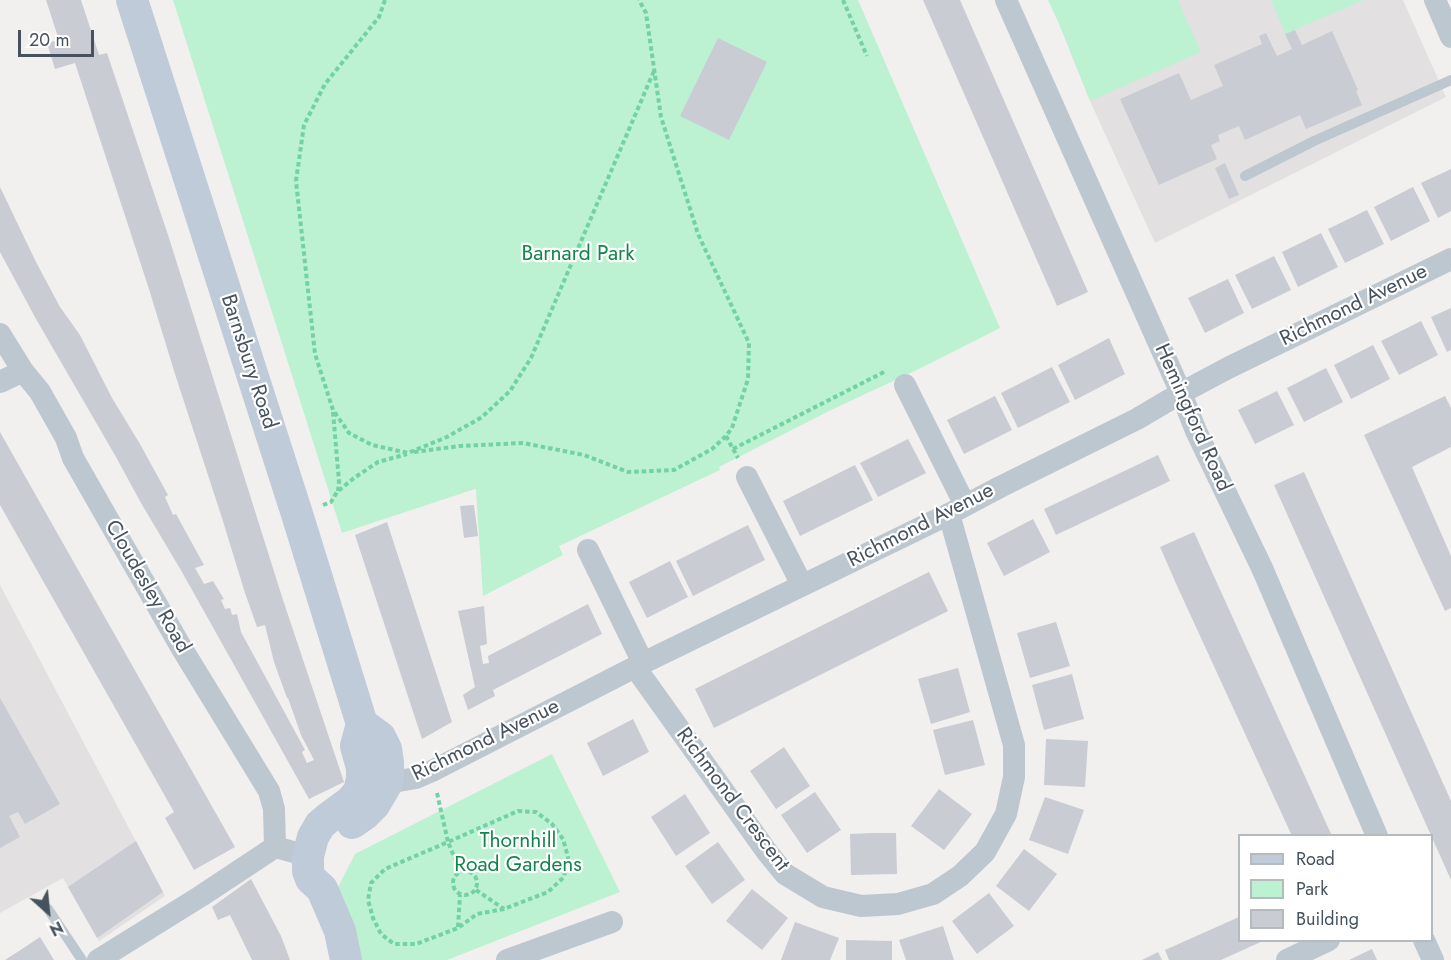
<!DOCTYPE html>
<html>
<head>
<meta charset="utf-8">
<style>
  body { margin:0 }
  #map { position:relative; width:1451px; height:960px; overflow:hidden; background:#f2efef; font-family:Jost,sans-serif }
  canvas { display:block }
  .legend { position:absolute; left:1238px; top:834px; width:195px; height:108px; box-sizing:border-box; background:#fff; border:2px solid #b5babf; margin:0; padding:8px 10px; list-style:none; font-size:18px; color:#46535e }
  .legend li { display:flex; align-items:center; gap:12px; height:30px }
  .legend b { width:30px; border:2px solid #b5babf }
  .north { position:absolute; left:18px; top:882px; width:60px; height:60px; -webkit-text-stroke:4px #fff; paint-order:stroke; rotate:153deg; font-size:16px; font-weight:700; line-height:24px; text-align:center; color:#46535e }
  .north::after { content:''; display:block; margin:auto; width:21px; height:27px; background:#46535e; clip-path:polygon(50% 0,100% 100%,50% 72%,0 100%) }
  .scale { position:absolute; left:18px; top:30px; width:76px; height:27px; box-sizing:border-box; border:3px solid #46535e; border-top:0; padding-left:8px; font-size:18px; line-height:21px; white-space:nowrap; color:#46535e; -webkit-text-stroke:4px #fff; paint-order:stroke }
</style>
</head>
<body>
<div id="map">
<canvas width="1451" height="960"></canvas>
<ul class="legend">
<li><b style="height:8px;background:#bfcbd8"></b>Road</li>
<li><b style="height:16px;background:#bcf2d1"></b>Park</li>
<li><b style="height:16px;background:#c9ccd2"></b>Building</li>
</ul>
<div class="north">N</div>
<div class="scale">20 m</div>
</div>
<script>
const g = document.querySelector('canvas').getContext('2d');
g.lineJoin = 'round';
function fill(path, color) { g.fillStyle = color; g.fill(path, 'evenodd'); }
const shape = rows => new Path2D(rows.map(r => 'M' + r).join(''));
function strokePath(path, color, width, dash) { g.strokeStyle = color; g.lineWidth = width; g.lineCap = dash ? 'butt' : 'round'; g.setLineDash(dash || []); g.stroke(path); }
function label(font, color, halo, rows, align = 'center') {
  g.font = font + ' Jost,sans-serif'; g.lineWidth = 4.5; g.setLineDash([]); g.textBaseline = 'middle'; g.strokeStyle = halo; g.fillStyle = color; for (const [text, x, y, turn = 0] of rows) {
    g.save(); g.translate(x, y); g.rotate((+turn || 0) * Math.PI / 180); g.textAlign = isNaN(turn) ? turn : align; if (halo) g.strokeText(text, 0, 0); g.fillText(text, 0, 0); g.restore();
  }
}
const education = shape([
  [1121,0,1403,0,1446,97,1155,243,1090,101,1060,26],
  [0,585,165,896,99,941,63,878,0,913]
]);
const green = shape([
  [173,0,858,0,1000,328,921,368,831,410,719,467,720,470,559,546,563,555,483,596,476,490,475,489,342,533],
  [1048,0,1178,0,1201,52,1090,101,1060,26],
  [1271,0,1364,0,1285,34],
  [552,754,620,892,447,960,360,960,338,887,355,854]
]);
const building = shape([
  [46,0,81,0,99,55,107,53,169,238,283,600,344,782,309,799,182,572,141,503,116,457,36,319,0,252,0,187,36,262,60,307,80,335,112,398,140,444,168,495,165,497,173,515,176,514,204,565,195,568,204,584,213,581,224,599,221,600,225,609,230,608,232,615,237,614,241,632,305,750,302,752,307,763,314,760,301,735,288,698,287,698,274,662,265,625,257,627,245,593,222,518,175,374,148,286,75,63,55,69,47,43,59,40],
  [923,0,960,0,1088,292,1057,306],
  [1295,30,1302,45,1332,31,1358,90,1356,91,1362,105,1306,129,1300,115,1245,140,1239,126,1218,135,1220,141,1211,145,1217,159,1159,185,1120,99,1179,73,1191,100,1223,86,1214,65,1262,44,1259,36,1266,33,1277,56,1292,49,1285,34],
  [718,38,767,62,729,140,680,116],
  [1225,163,1239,195,1229,199,1215,168],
  [1451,169,1451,211,1438,218,1421,183],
  [1413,187,1430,221,1391,241,1374,207],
  [1367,210,1384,244,1345,263,1328,229],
  [1321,233,1338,267,1298,287,1282,252],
  [1274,256,1291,290,1252,309,1235,275],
  [1228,279,1244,313,1205,333,1188,298],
  [1451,308,1451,350,1447,352,1431,317],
  [1421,321,1438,355,1399,375,1381,341],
  [1109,338,1125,374,1075,400,1058,365],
  [1373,345,1390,379,1351,399,1334,365],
  [1052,367,1070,402,1018,428,1001,393],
  [1326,368,1343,402,1304,422,1287,388],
  [1277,391,1294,425,1255,444,1238,410],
  [995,396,1012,430,964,454,947,420],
  [1445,396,1451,408,1451,447,1412,467,1451,556,1451,608,1445,611,1364,435],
  [0,432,235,847,194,870,165,818,174,812,0,505],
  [908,439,926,473,878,497,860,463],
  [1158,455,1170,481,1056,535,1044,509],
  [855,465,873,500,800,536,783,501],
  [1304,472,1451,801,1451,880,1274,485],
  [474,505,478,536,464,538,460,506],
  [1033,519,1050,552,1004,576,987,543],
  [387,522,452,722,422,739,355,535],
  [748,525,765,560,693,596,676,561],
  [1194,532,1212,572,1332,836,1292,836,1178,588,1160,547],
  [670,561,688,597,647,618,629,582],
  [929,572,948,611,714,728,695,689],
  [588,604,602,634,493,690,495,696,468,710,463,695,475,687,458,611,484,606,487,644,480,646,483,664,489,663,488,656],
  [1056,622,1070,666,1030,678,1017,633],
  [958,668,970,712,931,724,918,679],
  [1072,674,1084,719,1044,730,1032,685],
  [0,698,60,804,25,824,18,812,9,816,20,837,0,848],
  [633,719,649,752,603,776,587,743],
  [973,720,985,765,945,775,933,730],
  [1046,739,1088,741,1085,787,1044,785],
  [784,747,810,786,776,809,750,771],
  [939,789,972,814,944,850,911,826],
  [815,792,841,830,807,853,781,815],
  [685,794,710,833,676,856,651,817],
  [1045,797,1084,810,1068,854,1029,840],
  [873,833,896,833,897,874,851,875,850,834],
  [136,841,163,892,97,938,68,887],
  [718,842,745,880,712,904,685,866],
  [1024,849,1057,874,1029,911,996,886],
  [251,879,281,936,290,960,252,960,230,915,218,920,212,907],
  [752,889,788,918,762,950,726,921],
  [989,893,1014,926,977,954,952,921],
  [1239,917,1239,940,1265,940,1221,960,1169,960,1165,950],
  [795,922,839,938,830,960,781,960],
  [943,926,954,960,906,960,899,940],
  [40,937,54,960,5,960,22,949],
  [846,940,892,941,892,960,846,960],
  [1372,949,1377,960,1349,960],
  [1158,952,1162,960,1142,960]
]);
const path = shape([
  [385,0,379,17,325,84,304,125,296,181,315,354,333,410,349,433,372,445,408,453,447,437,482,417,510,391,531,358,654,71],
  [843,0,867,56],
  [333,412,339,481,338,491],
  [726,436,738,458],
  [733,449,884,372],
  [414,452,460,446,523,443,584,455,628,472,674,470,712,449,726,436,732,428,748,379,749,343,698,234,661,117,646,13,639,0],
  [323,505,331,502,337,492,354,478,378,462,407,454],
  [437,793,448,842,385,869,371,883,368,900,373,918,381,934,394,944,416,944,458,928,477,914,504,909,548,892,564,877,568,857,563,839,552,824,536,812,518,811,448,842,460,871],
  '453 883a12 12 0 1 1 24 0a12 12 0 1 1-24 0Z',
  [476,890,504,909],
  [458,927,460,895]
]);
const lane = shape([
  [1245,176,1314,141,1451,80],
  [48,909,82,960]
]);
const street = shape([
  [1006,0,1181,393,1196,431,1262,568,1377,836],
  [1435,0,1451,37],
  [0,334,23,371,40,392,66,438,73,458,181,647,269,791,274,809,275,847],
  [0,382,23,371],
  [905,385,965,505],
  [747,477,802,585],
  [588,550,643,663],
  [635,667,767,852,785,874,823,897,861,906,898,904,933,894,960,876,985,852,1006,814,1014,777,1014,745,949,514],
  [387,783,416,778,432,771,643,663,949,514,1000,487,1137,419,1181,393,1228,368,1451,259],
  [1424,940,1433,960],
  [98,960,201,896,275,847,308,856],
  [507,960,612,922],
  [1287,960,1329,940]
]);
const secondary = shape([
  [132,0,297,514,362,724],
  [352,823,365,814,374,805,387,783,388,774,388,762,386,749,380,737,362,724],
  [346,960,340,931,322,889,311,879,308,871,308,856,313,837,320,825,328,818,351,801,359,792,362,778,362,768,356,746,362,724]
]);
const parkNames = [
  ["Barnard Park",578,255],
  ["Thornhill",518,842],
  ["Road Gardens",518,866]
];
const streetNames = [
  ["Richmond Avenue",1354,306,-26],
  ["Barnsbury Road",248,362,72],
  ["Hemingford Road",1192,418,66],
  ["Richmond Avenue",921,526,-27],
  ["Cloudesley Road",147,587,60],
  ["Richmond Avenue",486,741,-26],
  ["Richmond Crescent",732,800,53]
];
fill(education, '#e3e0e1');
fill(green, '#bcf2d1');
fill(building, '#c9ccd2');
strokePath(path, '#72d2a3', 4, [4.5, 3]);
strokePath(lane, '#bcc7cf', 10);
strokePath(street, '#bcc7cf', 22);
strokePath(secondary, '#bfcbd8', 32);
label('21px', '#12854c', '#fff', parkNames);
label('21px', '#46535e', '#fff', streetNames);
</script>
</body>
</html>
